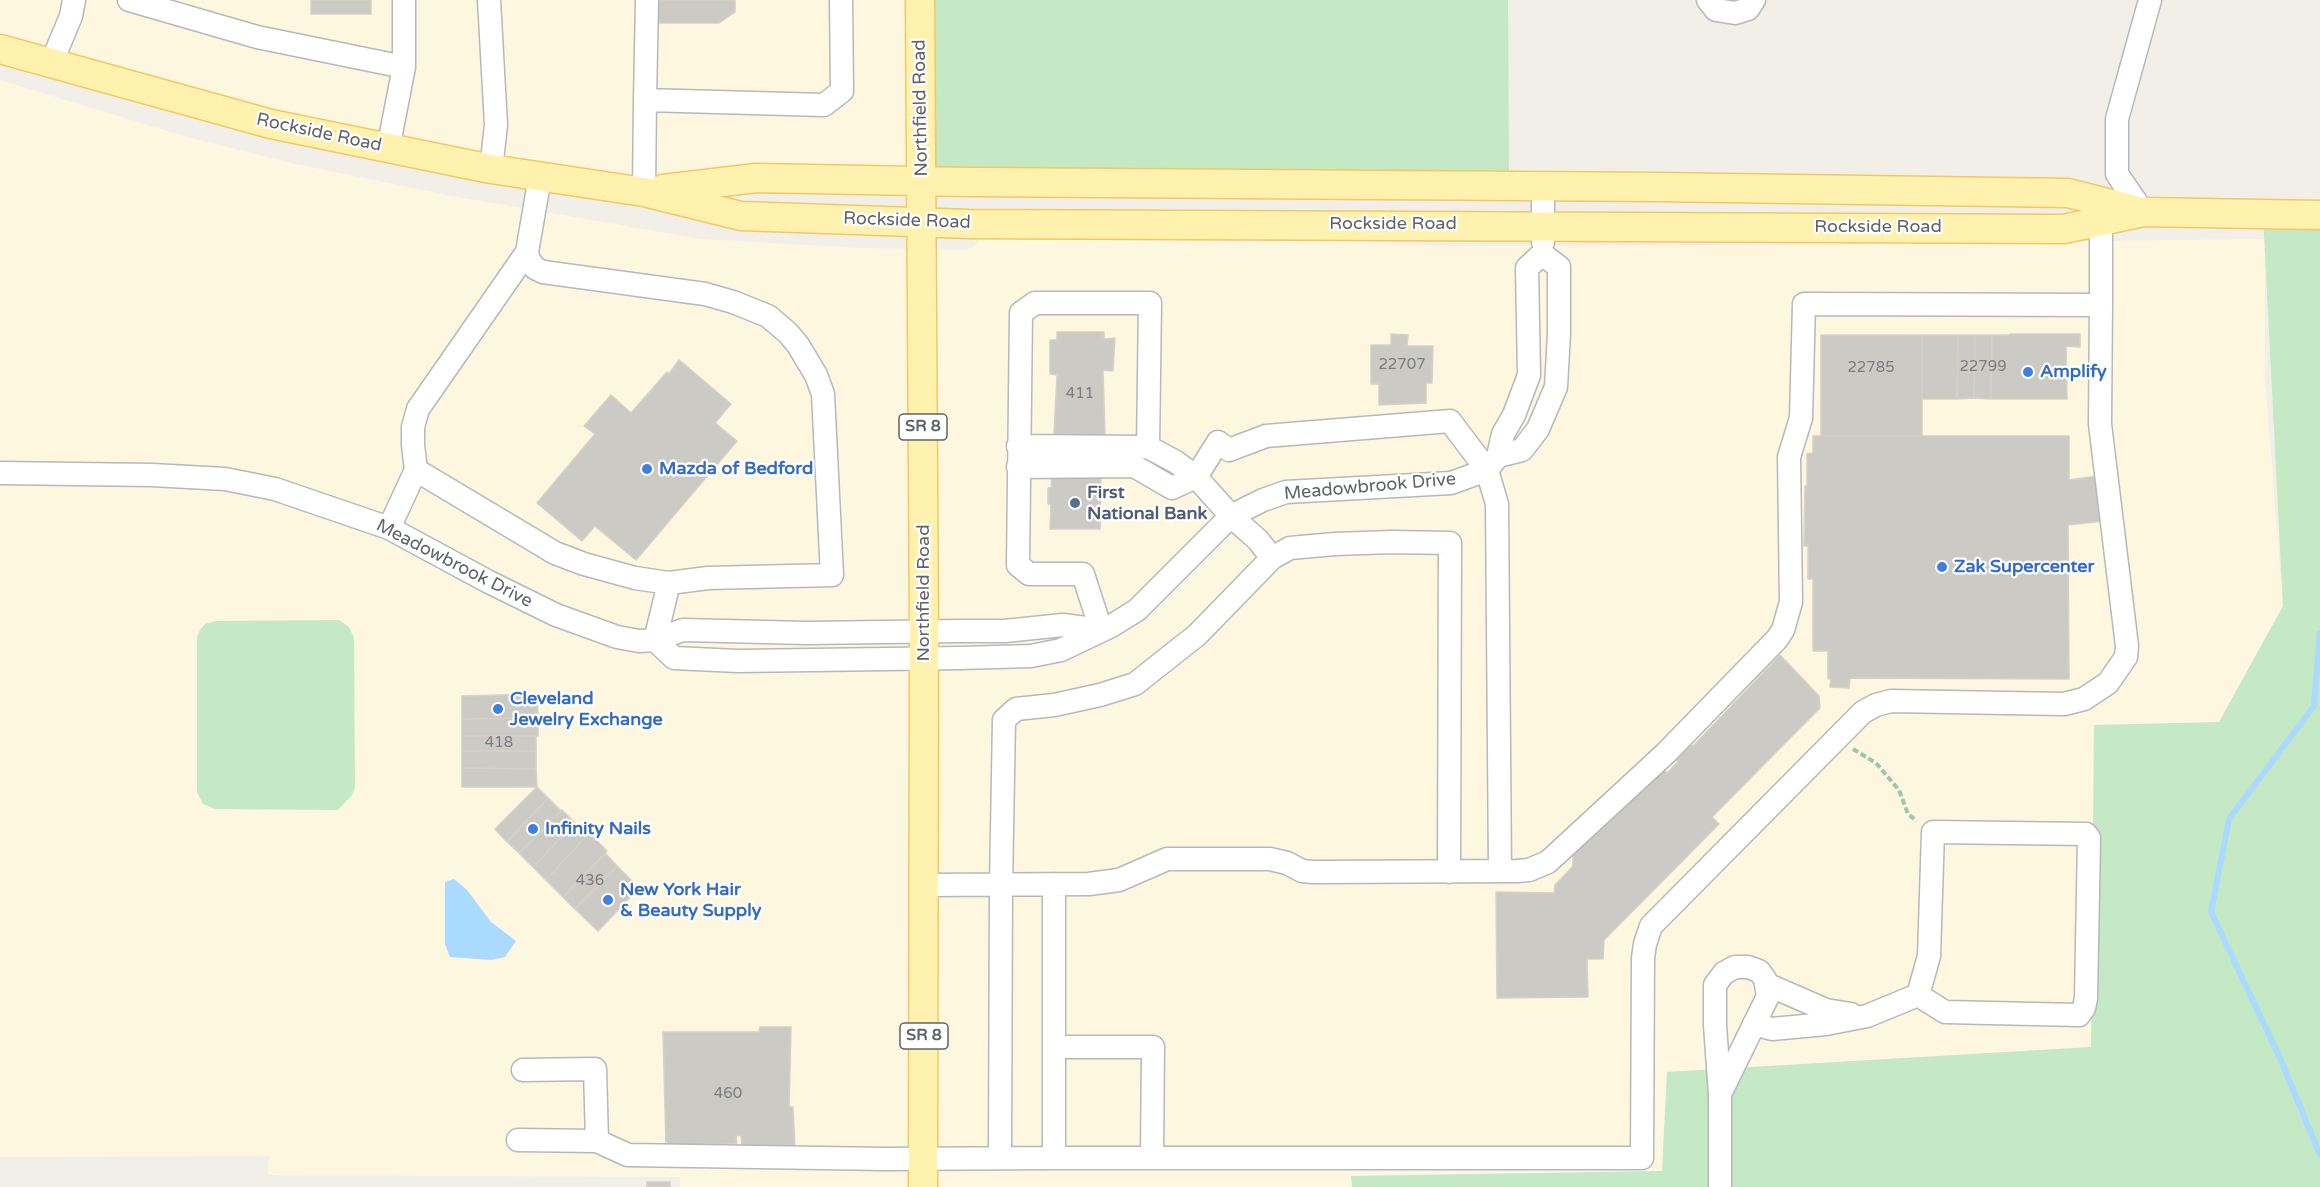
<!DOCTYPE html>
<html>
<head>
<meta charset="utf-8">
<style>
  body { margin:0 }
  canvas { display:block; background:#f1efe8 }
</style>
</head>
<body>
<canvas width="2320" height="1187"></canvas>
<script>
const g = document.querySelector('canvas').getContext('2d');
g.lineJoin = 'round';
function fill(path, color) { g.fillStyle = color; g.fill(path, 'evenodd'); }
const shape = rows => new Path2D(rows.map(r => 'M' + r).join(''));
function strokePath(path, color, width, dash) { g.strokeStyle = color; g.lineWidth = width; g.lineCap = dash ? 'butt' : 'round'; g.setLineDash(dash || []); g.stroke(path); }
function label(font, color, halo, rows, align = 'center') {
  g.font = font + ' "Varela Round",sans-serif'; g.lineWidth = 4.5; g.setLineDash([]); g.textBaseline = 'middle'; g.strokeStyle = halo; g.fillStyle = color; for (const [text, x, y, turn = 0] of rows) {
    g.save(); g.translate(x, y); g.rotate((+turn || 0) * Math.PI / 180); g.textAlign = isNaN(turn) ? turn : align; if (halo) g.strokeText(text, 0, 0); g.fillText(text, 0, 0); g.restore();
  }
}
const commercial = shape([
  [0,0,920,0,923,181,540,177,0,49],
  [0,80,187,137,291,163,452,196,701,239,860,248,966,250,973,247,982,238,1346,239,1443,246,1775,245,2265,239,2265,380,2283,606,2219,722,2094,726,2092,1047,1668,1072,1662,1171,1352,1176,1352,1187,680,1187,680,1177,268,1175,269,1156,0,1157]
]);
const green = shape([
  [920,0,1508,0,1509,185,923,181],
  [2263,214,2320,215,2320,1187,1352,1187,1351,1176,1662,1171,1667,1072,2091,1047,2094,725,2219,722,2283,606],
  [339,620,349,627,354,638,355,788,352,795,338,810,215,809,203,804,197,792,197,637,200,630,205,624,215,621]
]);
const water = shape([
  [454,879,467,890,491,922,516,941,505,957,491,960,450,957,445,944,445,882]
]);
const stream = shape([
  [2320,633,2314,706,2229,819,2211,912,2281,1060,2320,1155]
]);
const building = shape([
  [311,0,371,0,371,14,311,14,311,0],
  [656,0,735,0,735,12,719,23,656,23,656,0],
  [1057,332,1104,332,1104,339,1115,338,1113,371,1103,370,1105,435,1054,434,1057,375,1050,374,1050,340,1057,340,1057,332],
  [1391,334,1408,335,1407,346,1433,346,1432,383,1426,383,1426,403,1379,405,1379,384,1371,384,1371,345,1391,345,1391,334],
  [2010,334,2080,334,2080,347,2066,346,2067,399,1991,399,1992,335,2010,335,2010,334],
  [1821,335,1922,335,1922,436,1821,436,1821,335],
  [1922,335,1958,335,1957,399,1922,399,1922,335],
  [1958,335,1975,335,1974,398,1957,399,1958,335],
  [1975,335,1992,335,1991,399,1974,398,1975,335],
  [679,360,731,404,715,423,737,441,636,560,595,526,582,541,537,503,595,434,584,426,611,395,631,413,667,372,669,374,679,360],
  [1813,436,2069,436,2069,480,2097,476,2103,521,2068,525,2069,679,1850,678,1849,688,1830,687,1831,679,1828,679,1828,651,1813,651,1813,579,1808,579,1808,546,1804,546,1805,486,1807,486,1807,454,1813,453,1813,436],
  [1052,474,1101,474,1100,529,1050,529,1051,504,1048,504,1048,488,1051,488,1052,474],
  [1780,655,1819,696,1820,708,1712,817,1719,824,1604,940,1603,959,1587,959,1588,997,1497,998,1496,892,1554,893,1555,885,1573,866,1573,853,1659,765,1667,773,1678,762,1676,761,1683,753,1691,745,1693,746,1780,655],
  [537,694,538,718,462,719,462,696,537,694],
  [538,718,538,736,462,736,462,719,538,718],
  [462,736,536,736,536,751,462,751,462,736],
  [462,751,536,751,536,769,462,768,462,751],
  [462,768,536,769,537,787,462,787,462,768],
  [537,787,548,798,507,842,495,829,537,787],
  [548,798,561,811,519,853,507,842,548,798],
  [562,810,575,823,533,867,519,853,562,810],
  [575,823,588,834,546,880,533,867,575,823],
  [589,833,607,851,563,897,546,880,589,833],
  [605,853,617,866,575,909,563,897,605,853],
  [617,866,639,888,598,931,575,909,617,866],
  [760,1027,791,1027,789,1107,793,1107,795,1150,742,1148,741,1135,736,1136,737,1144,666,1145,663,1032,759,1032,760,1027],
  [647,1182,670,1182,670,1187,647,1187,647,1182]
]);
const path = shape([
  [1853,749,1876,763,1899,790,1908,814,1917,821]
]);
const minor = shape([
  [129,0,257,37,404,67],
  [489,0,496,125,491,169],
  [1708,0,1716,10,1735,13,1748,9,1754,0],
  [51,64,71,16,74,0],
  [645,100,647,0],
  [388,149,404,67,404,0],
  [540,177,527,252,529,260,535,268,543,272,705,294,733,302,768,316,788,333,798,345,816,375,823,394,832,575,708,578,669,583],
  [644,192,645,100,824,105,842,91,841,0],
  [2143,212,2117,174,2117,119,2150,0],
  [1543,242,1543,186],
  [1542,254,1559,267,1559,333,1556,387,1538,429,1522,450,1498,456,1503,434,1514,415,1529,375,1527,268,1542,254],
  [1018,446,1148,447,1176,462,1196,477,1172,488,1134,466,1018,467],
  [416,470,413,445,413,427,418,409,527,252],
  [0,473,152,475,225,479,275,489,389,528,487,581,556,615,617,637,639,641,655,640,683,630,806,633,962,631,1005,631,1063,625,1101,630],
  [389,528,416,470,555,553,584,564,635,578,669,583,655,640],
  [1272,558,1258,540,1231,516,1196,477,1218,442,1229,450,1266,436,1450,421,1487,470,1497,504,1500,871],
  [1101,630,1083,574,1029,574,1018,565,1021,313,1035,303,1150,303,1148,447],
  [655,640,674,658,738,661,960,658,1031,656,1061,650,1113,625,1137,610,1231,516,1263,500,1286,492,1451,483,1487,470,1498,456],
  [924,885,1089,884,1119,880,1167,859,1270,859,1287,863,1302,871,1313,872,1517,871,1529,870,1548,862,1666,753,1777,639,1783,630,1791,602,1789,457,1801,418,1804,304,2101,305,2101,220],
  [1766,984,1826,1010,1851,1014],
  [1754,1024,1772,1029,1826,1024,1867,1016,1918,995,1929,956,1933,832,2086,834,2089,838,2086,998,2084,1008,2079,1015,1945,1012,1918,995],
  [1054,1047,1153,1047,1152,1158,1054,1158],
  [523,1070,595,1069,597,1141,628,1155,885,1159,1054,1158,1054,884],
  [1720,1094,1768,996,1765,979,1759,971,1748,967,1735,967,1724,973,1715,985,1715,1025,1720,1094,1720,1187],
  [518,1140,597,1141],
  [1000,1158,1001,885,1004,720,1016,709,1054,705,1100,695,1135,684,1197,635,1272,558,1290,548,1335,544,1392,542,1450,543,1449,872],
  [1152,1158,1642,1158,1643,958,1645,944,1651,926,1863,712,1876,705,1891,701,2064,704,2084,699,2108,683,2126,657,2127,646,2100,424,2101,305]
]);
const major = shape([
  [920,0,924,632,923,1187],
  [0,49,271,124,491,169,644,192,741,216,970,224,2064,229,2143,212,2320,215],
  [663,189,756,178,970,182,1659,187,2068,193,2135,210]
]);
const markers = [
  [2028,372,6,"#3f7fe0"],
  [647,469,6,"#3f7fe0"],
  [1075,503,6,"#5c6f8a"],
  [1942,567,6,"#3f7fe0"],
  [498,709,6,"#3f7fe0"],
  [533,829,6,"#3f7fe0"],
  [608,900,6,"#3f7fe0"]
];
const numberNames = [
  ["22707",1402,365],
  ["22799",1983,367],
  ["22785",1871,368],
  ["411",1080,394],
  ["418",499,743],
  ["436",590,881],
  ["460",728,1094]
];
const shields = [
  [923,427,48],
  [924,1036,48]
];
const shieldNames = [
  ["SR 8",923,427],
  ["SR 8",924,1036]
];
const streetNames = [
  ["Northfield Road",921,108,-91],
  ["Rockside Road",319,133,12],
  ["Rockside Road",907,221,2],
  ["Rockside Road",1393,224],
  ["Rockside Road",1878,227],
  ["Meadowbrook Drive",1370,487,-5],
  ["Meadowbrook Drive",454,564,27],
  ["Northfield Road",924,593,-90]
];
const shopNames = [
  ["Amplify",2040,372],
  ["Mazda of Bedford",659,469],
  ["Zak Supercenter",1954,567],
  ["Cleveland",510,699],
  ["Jewelry Exchange",510,720],
  ["Infinity Nails",545,829],
  ["New York Hair",620,890],
  ["& Beauty Supply",620,911]
];
const serviceNames = [
  ["First",1087,493],
  ["National Bank",1087,514]
];
fill(commercial, '#fef7e0');
fill(green, '#c5e8c5');
fill(water, '#aadaff');
strokePath(stream, '#aadaff', 6);
fill(building, '#cccac5');
strokePath(building, '#d6d1c6', 1.5);
strokePath(minor, '#b5b8bc', 25);
strokePath(major, '#f2c960', 31);
strokePath(path, '#9cc7a9', 4, [6, 3]);
strokePath(minor, '#fff', 22);
strokePath(major, '#fff2af', 28);
for (const [x, y, r, color] of markers) { const dot = new Path2D(); dot.arc(x, y, r, 0, 2 * Math.PI); g.fillStyle = color; g.fill(dot); strokePath(dot, '#fff', 2); }
label('15px', '#7a7d7f', null, numberNames);
for (const [x, y, w] of shields) { const box = new Path2D(); box.roundRect(x - w / 2, y - 13, w, 26, 4.5); g.fillStyle = '#fff'; g.fill(box); strokePath(box, '#5f6368', 1.5); }
label('bold 16px', '#5f6368', null, shieldNames);
label('18px', '#5f6368', '#fff', streetNames);
label('bold 18px', '#366cbe', '#fff', shopNames, 'left');
label('bold 18px', '#4e5e75', '#fff', serviceNames, 'left');
</script>
</body>
</html>
